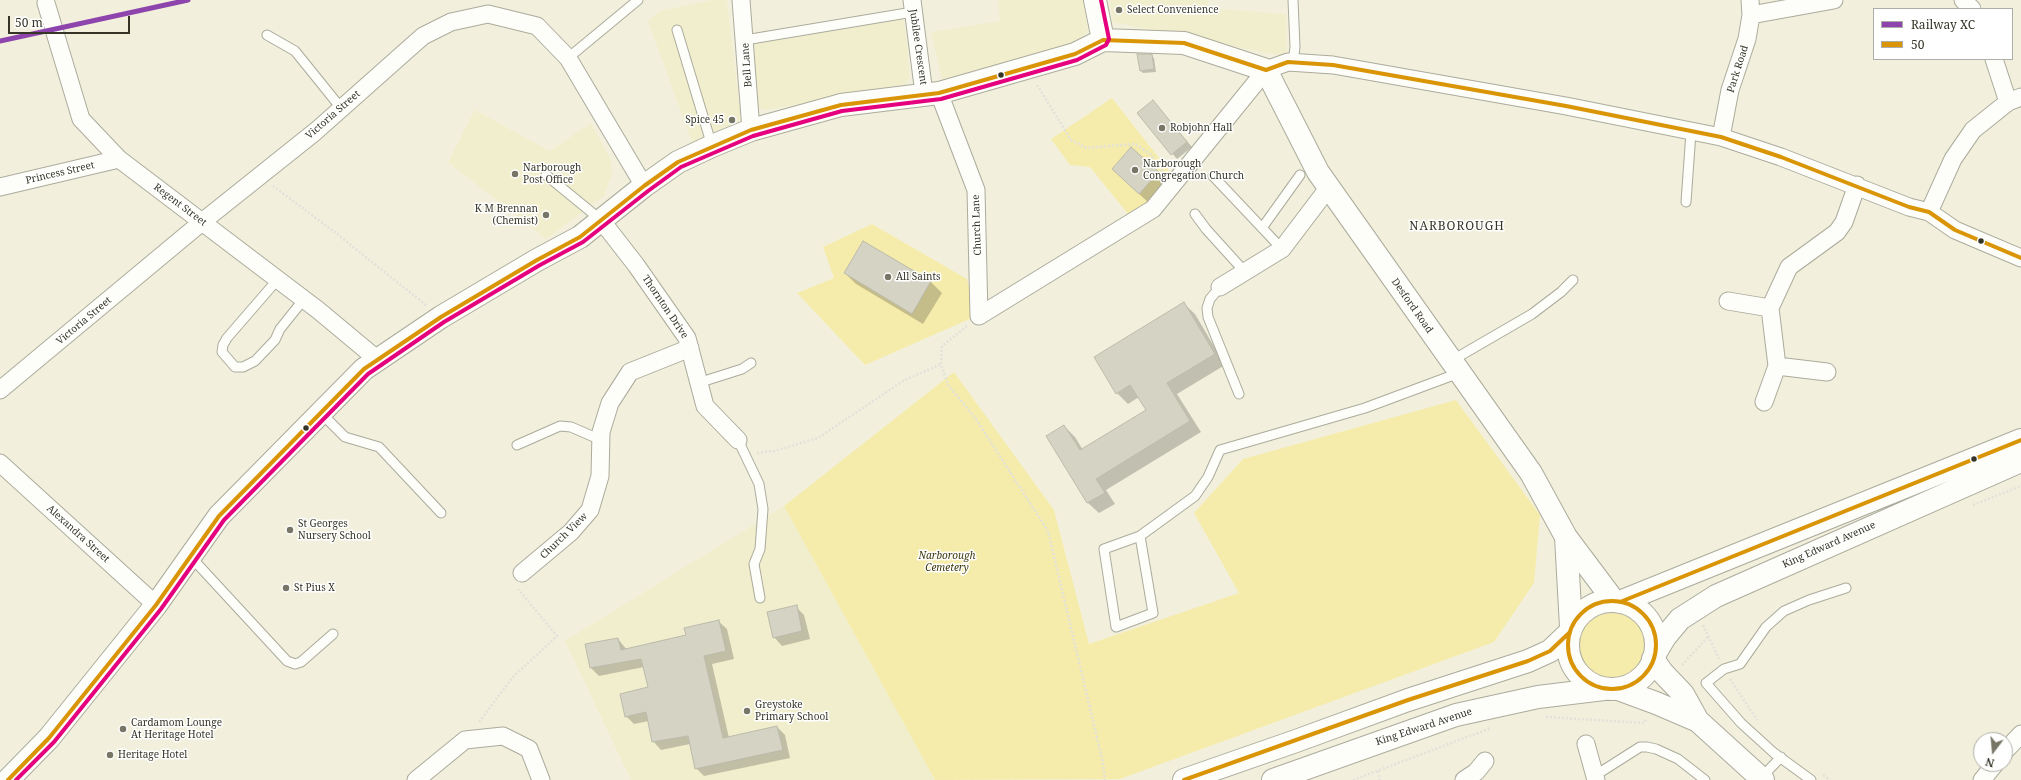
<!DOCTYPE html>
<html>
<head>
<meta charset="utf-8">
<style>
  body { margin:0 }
  #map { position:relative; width:2021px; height:780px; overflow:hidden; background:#f2f0dc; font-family:"Noto Serif",serif }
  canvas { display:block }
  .legend { position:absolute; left:1873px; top:8px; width:140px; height:52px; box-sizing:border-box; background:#fff; border:1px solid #aeaea8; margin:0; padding:5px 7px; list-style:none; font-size:12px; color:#353426 }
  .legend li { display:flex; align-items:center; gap:8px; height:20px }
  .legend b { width:20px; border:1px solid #aeaea8 }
  .north { position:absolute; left:1973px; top:732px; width:40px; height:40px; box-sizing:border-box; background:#fff; border:1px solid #aeaea8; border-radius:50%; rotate:196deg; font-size:11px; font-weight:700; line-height:16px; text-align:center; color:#353426 }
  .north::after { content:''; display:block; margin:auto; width:14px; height:18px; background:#777666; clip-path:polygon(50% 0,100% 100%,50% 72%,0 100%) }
  .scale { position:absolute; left:8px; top:16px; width:122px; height:18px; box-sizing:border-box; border:2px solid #353426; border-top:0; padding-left:5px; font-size:12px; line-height:14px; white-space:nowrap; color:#353426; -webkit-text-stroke:3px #fff; paint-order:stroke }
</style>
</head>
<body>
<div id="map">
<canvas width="2021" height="780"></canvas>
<ul class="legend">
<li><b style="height:5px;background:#8e44ad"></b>Railway XC</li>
<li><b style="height:5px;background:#da9506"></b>50</li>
</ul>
<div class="north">N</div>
<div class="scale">50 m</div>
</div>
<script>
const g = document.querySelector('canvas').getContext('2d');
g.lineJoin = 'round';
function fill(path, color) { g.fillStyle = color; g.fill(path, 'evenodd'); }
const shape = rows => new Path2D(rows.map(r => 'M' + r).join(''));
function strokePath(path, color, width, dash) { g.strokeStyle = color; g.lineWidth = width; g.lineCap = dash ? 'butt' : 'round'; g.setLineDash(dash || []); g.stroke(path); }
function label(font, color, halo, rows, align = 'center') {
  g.font = font + ' "Noto Serif",serif'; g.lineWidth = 3; g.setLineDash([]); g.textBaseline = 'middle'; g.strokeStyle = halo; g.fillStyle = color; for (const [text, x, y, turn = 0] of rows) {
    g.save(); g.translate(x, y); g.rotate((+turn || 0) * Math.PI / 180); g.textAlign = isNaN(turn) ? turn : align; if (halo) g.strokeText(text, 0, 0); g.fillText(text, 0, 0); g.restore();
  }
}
const built = shape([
  [712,0,727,0,741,120,692,142,648,21,660,11],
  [998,0,1083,0,1088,30,1077,42,943,84,931,32,1000,21],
  [1110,0,1208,0,1208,8,1286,14,1287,57,1113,22],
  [901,10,906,36,910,77,906,85,765,110,757,106,751,33],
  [475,110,550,151,591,123,611,160,612,173,604,196,546,239,448,162],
  [784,506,935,780,631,780,565,641]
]);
const green = shape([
  [1112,98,1173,176,1132,219,1090,167,1070,165,1051,139],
  [872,224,967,279,974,307,972,318,865,365,797,293,834,278,823,247],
  [954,372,1054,510,1089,644,1239,593,1194,513,1243,459,1456,400,1540,515,1534,583,1494,642,1120,779,935,780,784,506],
  '1578 647a34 34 0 1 1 68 0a34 34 0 1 1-68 0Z'
]);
const shadow = shape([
  [1151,55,1154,58,1156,72,1143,73,1141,71],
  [1158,107,1192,147,1177,159,1138,114],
  [1158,173,1169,183,1150,204,1124,180],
  [864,242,931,282,942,293,923,324,856,284,845,273],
  [1184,304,1195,314,1225,365,1177,394,1201,432,1106,490,1115,504,1099,513,1088,503,1048,436,1064,426,1075,437,1083,450,1147,411,1139,397,1128,404,1117,393],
  [796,607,804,615,810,639,782,646,774,637],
  [718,621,727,629,734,659,712,664,729,738,777,727,785,735,790,758,704,776,696,768,690,744,661,750,653,741,649,721,634,724,626,716,649,688,644,667,599,676,591,668,586,645,618,639,627,650,687,636]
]);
const building = shape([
  [1137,54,1152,54,1154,69,1140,71,1137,54],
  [1153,100,1187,142,1171,155,1137,113,1153,100],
  [1131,147,1159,172,1139,194,1112,169,1131,147],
  [863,241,931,281,912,314,844,273,863,241],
  [1184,302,1215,354,1167,383,1190,421,1096,479,1105,493,1087,503,1046,436,1064,425,1080,450,1146,410,1130,385,1116,394,1094,357,1184,302],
  [797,605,802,631,773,638,767,612,797,605],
  [719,620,726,651,704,656,723,738,777,726,783,750,695,769,688,736,652,742,646,712,625,717,620,694,648,687,641,659,590,668,585,644,618,638,621,650,686,635,684,628,719,620]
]);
const path = shape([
  [1037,85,1071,140,1086,148,1135,144,1150,154,1163,172],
  [273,186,337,234,427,306],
  [967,326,942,346,941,364,948,385,976,419,1048,531,1103,763,1105,780],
  [757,453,774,451,818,438,903,381,941,364],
  [1973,505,2021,486],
  [1703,625,1719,659],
  [1682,665,1708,637],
  [1730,679,1757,720],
  [1546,717,1644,723,1646,719],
  [479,722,512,678,557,636,518,589],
  [1378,771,1380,780],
  [1823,775,1830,780],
  [1353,780,1491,728]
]);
const service = shape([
  [677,30,712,146],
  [267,35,295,51,341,108],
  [745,40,913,12],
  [568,58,638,0],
  [1288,62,1294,55,1295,47,1293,0],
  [546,175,601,220],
  [1213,176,1282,249],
  [1686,202,1691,132],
  [1195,214,1206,229,1245,272],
  [1262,228,1300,175],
  [278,279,227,338,223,345,222,352,235,367,243,367,255,361,275,340,280,329,304,299],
  [1220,287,1210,299,1207,308,1208,317,1239,394],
  [1451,361,1532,314,1561,292,1573,280],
  [698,383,742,369,751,363],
  [321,413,345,437,379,447,441,513],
  [738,440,759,484,763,509,760,549,754,564,760,598],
  [517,445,560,426,571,427,601,440],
  [1140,536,1153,613,1116,627,1104,549,1140,536,1195,496,1208,477,1220,450,1365,408,1459,373],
  [190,556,287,661,295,664,301,662,333,634],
  [1596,775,1640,747,1647,747,1656,749,1678,759,1705,780],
  [1761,778,1781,757],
  [1811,780,1774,753,1741,723,1706,683,1724,669,1740,664,1766,627,1784,611,1809,600,1846,588]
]);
const minor = shape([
  [741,0,751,130],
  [912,0,924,94],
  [1963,0,1972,9],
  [46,3,81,119,119,159,318,310,378,360],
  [1751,15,1834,0],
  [1994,59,2008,102],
  [939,93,976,190,979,316],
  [1721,137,1730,90,1747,39,1751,15,1750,0],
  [0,187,119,159],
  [1929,212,1953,159,1973,130,2008,102,2021,97],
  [601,220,636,265,687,338,705,406,738,440],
  [1220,287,1282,249,1329,187],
  [1728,301,1770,308],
  [979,316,1153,209,1266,70,1288,62,1333,65,1566,106,1721,137,1781,157,1909,207,1929,212,1955,230,2021,258],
  [1827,372,1777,366,1770,308,1789,267,1837,232,1844,222,1857,185],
  [0,390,202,222,316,131,423,36,451,22,488,14,537,26,568,58,644,186],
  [1764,402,1777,366],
  [0,463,156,605],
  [522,573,571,532,590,510,600,476,601,432,610,403,630,372,690,348],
  [1586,744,1596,780],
  [2005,751,2021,734],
  [416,780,465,740,503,736,529,749,541,780],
  [1464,780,1476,772,1485,761],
  [1982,780,1995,764]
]);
const tertiary = shape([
  [1095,0,1103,40],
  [1103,40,1184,43,1266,70,1318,172,1531,473,1566,537,1614,601],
  [1566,537,1571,627],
  [1653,659,1662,672,1683,694,1698,721,1763,780],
  [1618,689,1656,703,1698,721],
  [8,780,49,738,156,605,219,516,364,369,441,317,537,260,580,237,644,186,678,162,712,146,751,130,841,105,939,93,1075,54,1103,40]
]);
const secondary = shape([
  '1568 645a44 44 0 1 1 88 0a44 44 0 1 1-88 0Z',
  [1620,602,2021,440],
  [1655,654,1665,637,1680,619,1716,596,2021,461],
  [1184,780,1296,741,1408,700,1528,661,1550,651,1569,633],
  [1273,780,1456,715,1538,697,1604,689]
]);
const bus1 = shape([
  '1568 645a44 44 0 1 1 88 0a44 44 0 1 1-88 0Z',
  [1620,602,2021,440],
  [8,780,49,738,156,605,219,516,364,369,441,317,537,260,580,237,644,186,678,162,751,130,841,105,939,93,1075,54,1103,40,1184,43,1266,70,1288,62,1333,65,1566,106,1721,137,1781,157,1909,207,1929,212,1955,230,2021,258],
  [1184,780,1408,700,1528,661,1550,651,1569,633]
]);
const bus2 = shape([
  [16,780,54,742,161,609,224,520,368,374,444,322,540,265,583,242,648,191,681,167,753,136,842,111,941,99,1077,60,1106,45,1109,39,1101,0]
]);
const rail1 = shape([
  [0,41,188,0]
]);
const markers = [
  [1119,10,4,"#777666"],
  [1001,75,3.5,"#353426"],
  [732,120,4,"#777666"],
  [1162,128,4,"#777666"],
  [1135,170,4,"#777666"],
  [515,174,4,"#777666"],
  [546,215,4,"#777666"],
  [1981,241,3.5,"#353426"],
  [888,277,4,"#777666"],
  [306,428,3.5,"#353426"],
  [1974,459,3.5,"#353426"],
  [290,530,4,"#777666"],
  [286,588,4,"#777666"],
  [747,711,4,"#777666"],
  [123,729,4,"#777666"],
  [110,755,4,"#777666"]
];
const poiNames = [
  ["Select Convenience",1127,10],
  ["Spice 45",724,120,"right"],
  ["Robjohn Hall",1170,128],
  ["Narborough",1143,164],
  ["Congregation Church",1143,176],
  ["Narborough",523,168],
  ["Post Office",523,180],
  ["K M Brennan",538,209,"right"],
  ["(Chemist)",538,221,"right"],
  ["All Saints",896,277],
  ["St Georges",298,524],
  ["Nursery School",298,536],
  ["St Pius X",294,588],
  ["Greystoke",755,705],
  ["Primary School",755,717],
  ["Cardamom Lounge",131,723],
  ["At Heritage Hotel",131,735],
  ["Heritage Hotel",118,755]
];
const streetNames = [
  ["Jubilee Crescent",918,47,82],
  ["Bell Lane",747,65,-94],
  ["Park Road",1738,69,-72],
  ["Victoria Street",333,115,-41],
  ["Princess Street",60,173,-13],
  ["Regent Street",180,205,37],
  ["Church Lane",977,225,-92],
  ["Desford Road",1412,306,55],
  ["Thornton Drive",665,307,56],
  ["Victoria Street",84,321,-40],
  ["Alexandra Street",78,534,42],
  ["Church View",564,536,-44],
  ["King Edward Avenue",1829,545,-24],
  ["King Edward Avenue",1424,727,-18]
];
const parkNames = [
  ["Narborough",947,556],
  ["Cemetery",947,568]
];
const quarterNames = [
  ["NARBOROUGH",1457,227]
];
fill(built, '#f1eecd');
fill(green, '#f5ecac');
fill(shadow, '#0003');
fill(building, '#d5d3c3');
strokePath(building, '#bcbbab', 1);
strokePath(service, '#acab9c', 11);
strokePath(minor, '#acab9c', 19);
strokePath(tertiary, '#acab9c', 24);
strokePath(secondary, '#acab9c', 24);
strokePath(path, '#e2e1da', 2.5, [2, 2]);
strokePath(service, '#fdfdfa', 9);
strokePath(minor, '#fdfdfa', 17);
strokePath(tertiary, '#fdfdfa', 22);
strokePath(secondary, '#fdfdfa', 22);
strokePath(bus1, '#da9506', 4);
strokePath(bus2, '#e5007d', 4);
strokePath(rail1, '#8e44ad', 5);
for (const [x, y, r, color] of markers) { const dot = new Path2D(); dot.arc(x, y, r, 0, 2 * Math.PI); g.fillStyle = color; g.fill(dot); strokePath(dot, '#fff', 1.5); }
label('10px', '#353426', '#fff', poiNames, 'left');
label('10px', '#353426', '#fff', streetNames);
label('italic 10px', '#3d370b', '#fff', parkNames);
g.letterSpacing = '1px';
label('12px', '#353426', '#fff', quarterNames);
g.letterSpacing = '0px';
</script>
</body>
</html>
